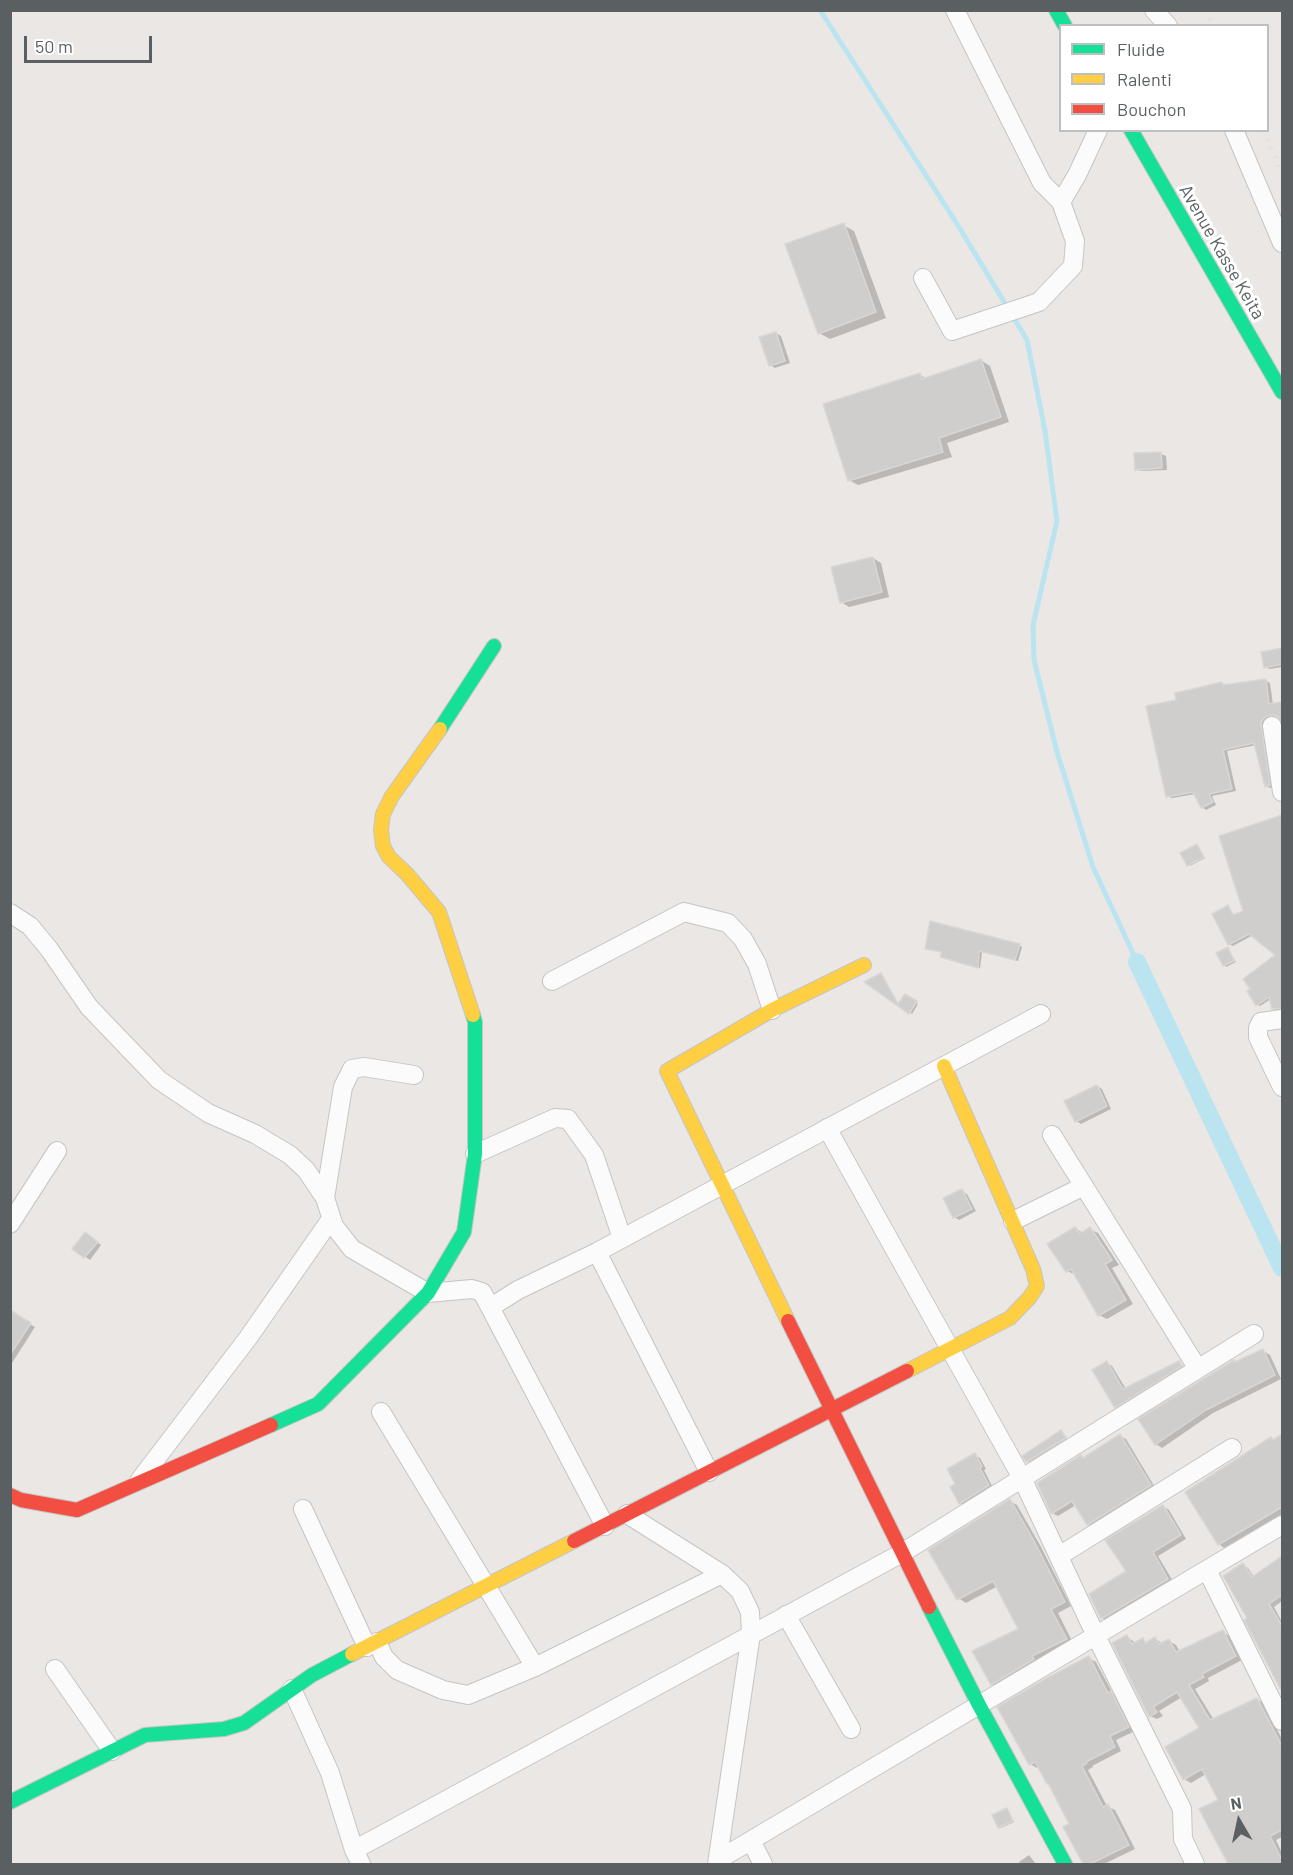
<!DOCTYPE html>
<html>
<head>
<meta charset="utf-8">
<style>
  body { margin:0 }
  #map { position:relative; width:1293px; height:1875px; overflow:hidden; background:#eae7e4; font-family:Barlow,sans-serif }
  canvas { display:block }
  .frame { position:absolute; inset:0; border:12px solid #5a5f62; pointer-events:none }
  .legend { position:absolute; left:1059px; top:24px; width:210px; height:108px; box-sizing:border-box; background:#fff; border:2px solid #bdbfc0; margin:0; padding:8px 10px; list-style:none; font-size:18px; color:#5a5f62 }
  .legend li { display:flex; align-items:center; gap:12px; height:30px }
  .legend b { width:30px; border:2px solid #bdbfc0 }
  .north { position:absolute; left:1209px; top:1791px; width:60px; height:60px; -webkit-text-stroke:4px #fff; paint-order:stroke; rotate:351deg; font-size:16px; font-weight:700; line-height:24px; text-align:center; color:#5a5f62 }
  .north::after { content:''; display:block; margin:auto; width:21px; height:27px; background:#5a5f62; clip-path:polygon(50% 0,100% 100%,50% 72%,0 100%) }
  .scale { position:absolute; left:24px; top:36px; width:128px; height:27px; box-sizing:border-box; border:3px solid #5a5f62; border-top:0; padding-left:8px; font-size:18px; line-height:21px; white-space:nowrap; color:#5a5f62; -webkit-text-stroke:4px #fff; paint-order:stroke }
</style>
</head>
<body>
<div id="map">
<canvas width="1293" height="1875"></canvas>
<div class="frame"></div>
<ul class="legend">
<li><b style="height:8px;background:#16e098"></b>Fluide</li>
<li><b style="height:8px;background:#ffcf43"></b>Ralenti</li>
<li><b style="height:8px;background:#f24e42"></b>Bouchon</li>
</ul>
<div class="north">N</div>
<div class="scale">50 m</div>
</div>
<script>
const g = document.querySelector('canvas').getContext('2d');
g.lineJoin = 'round';
function fill(path, color) { g.fillStyle = color; g.fill(path, 'evenodd'); }
const shape = rows => new Path2D(rows.map(r => 'M' + r).join(''));
function strokePath(path, color, width, dash) { g.strokeStyle = color; g.lineWidth = width; g.lineCap = dash ? 'butt' : 'round'; g.setLineDash(dash || []); g.stroke(path); }
function label(font, color, halo, rows, align = 'center') {
  g.font = font + ' Barlow,sans-serif'; g.lineWidth = 6; g.setLineDash([]); g.textBaseline = 'middle'; g.strokeStyle = halo; g.fillStyle = color; for (const [text, x, y, turn = 0] of rows) {
    g.save(); g.translate(x, y); g.rotate((+turn || 0) * Math.PI / 180); g.textAlign = isNaN(turn) ? turn : align; if (halo) g.strokeText(text, 0, 0); g.fillText(text, 0, 0); g.restore();
  }
}
const shadow = shape([
  [843,225,854,231,886,318,830,339,819,333],
  [776,333,781,336,790,363,775,368,770,365],
  [981,360,990,366,1009,422,947,443,952,457,858,485,849,480,920,375,927,379],
  [1161,454,1166,456,1167,470,1141,471,1136,469],
  [873,558,881,563,889,597,849,607,841,602],
  [1282,650,1282,667,1270,669,1265,667,1263,653],
  [1265,680,1270,683,1273,705,1282,703,1282,719,1276,716,1269,720,1273,787,1270,788,1266,786,1256,745,1227,751,1236,791,1212,796,1216,805,1206,810,1202,807,1196,794,1172,798,1167,796,1178,701,1222,684,1226,686],
  [1274,822,1282,829,1282,894,1274,898,1282,907,1282,1009,1276,1010,1273,1008,1271,999,1260,1006,1257,1004,1278,955,1253,935,1233,946,1229,944,1228,907,1235,916,1245,912],
  [1197,846,1205,858,1190,866,1188,864],
  [1019,945,1022,947,1018,961,982,952,980,968,942,956],
  [1228,949,1236,962,1226,967,1224,965],
  [881,974,899,1005,905,996,918,1004,912,1014,866,982],
  [1097,1086,1102,1089,1111,1109,1081,1124,1076,1121],
  [962,1191,967,1194,976,1211,959,1220,954,1217],
  [1075,1228,1083,1233,1090,1229,1098,1233,1119,1265,1112,1268,1133,1304,1107,1319,1099,1315,1076,1275,1067,1271],
  [90,1237,101,1245,90,1260,74,1249],
  [10,1312,35,1327,12,1363,10,1362],
  [1263,1351,1270,1355,1281,1379,1213,1413,1162,1448,1156,1444,1237,1363],
  [1179,1362,1186,1369,1121,1409,1116,1406,1107,1363,1112,1366,1126,1389],
  [1062,1432,1067,1439,1029,1462,1027,1461,1024,1456],
  [1120,1436,1126,1439,1156,1489,1094,1527,1088,1524,1076,1505,1058,1516,1052,1513,1081,1457,1084,1458],
  [1282,1436,1282,1514,1224,1548,1219,1544,1274,1441],
  [975,1455,980,1458,986,1469,984,1470,993,1488,965,1506,960,1503,957,1485],
  [1010,1501,1017,1505,1041,1547,1071,1606,1058,1613,1073,1643,1000,1688,992,1684,1020,1629,998,1586,966,1603,958,1598],
  [1163,1506,1169,1510,1186,1539,1158,1556,1174,1583,1109,1622,1102,1618,1091,1595,1128,1572],
  [1282,1558,1282,1601,1274,1607,1282,1622,1282,1689,1246,1621,1249,1619,1243,1565,1248,1568,1254,1577],
  [1223,1632,1229,1636,1242,1660,1208,1678,1209,1681,1195,1689,1214,1720,1257,1699,1263,1703,1282,1739,1282,1774,1281,1775,1282,1837,1276,1840,1282,1853,1282,1864,1228,1864,1201,1810,1220,1801,1206,1774,1191,1783,1184,1779,1201,1729,1182,1697,1159,1711,1163,1716,1157,1719,1150,1716,1127,1637,1136,1643,1143,1640,1148,1643,1155,1639,1162,1643,1169,1641,1176,1645,1180,1652],
  [1089,1658,1096,1662,1113,1694,1118,1697,1135,1731,1116,1740,1121,1751,1092,1766,1093,1767,1088,1770,1107,1806,1115,1810,1135,1849,1104,1864,1084,1864,1065,1827,1071,1825,1040,1767,1037,1768,1030,1764],
  [1007,1810,1014,1822,1001,1828,999,1827],
  [1029,1855,1036,1864,1020,1864,1019,1862]
]);
const stream = shape([
  [820,10,959,227,1027,340,1045,431,1057,521,1033,625,1034,660,1057,752,1093,867,1137,962]
]);
const canal = shape([
  [1137,962,1282,1268]
]);
const building = shape([
  [844,223,876,312,818,334,785,244,844,223],
  [776,332,785,361,769,366,759,337,776,332],
  [981,359,1001,417,939,438,943,452,848,481,823,404,920,373,922,379,981,359],
  [1161,452,1162,468,1135,470,1134,453,1161,452],
  [873,557,882,592,840,603,831,567,873,557],
  [1282,648,1282,664,1264,668,1261,652,1282,648],
  [1266,679,1269,704,1281,702,1282,709,1282,723,1277,716,1271,715,1265,717,1261,722,1270,785,1265,787,1254,743,1223,750,1232,789,1209,794,1213,802,1201,808,1193,792,1166,797,1146,706,1176,700,1175,693,1197,688,1222,682,1223,685,1266,679],
  [1282,815,1282,1008,1272,1009,1269,997,1256,1006,1247,991,1250,989,1243,979,1275,955,1249,934,1228,945,1212,914,1228,905,1233,915,1243,911,1219,836,1282,815],
  [1197,844,1204,857,1187,866,1180,853,1197,844],
  [930,921,1020,944,1015,960,979,951,978,968,940,957,942,952,925,949,930,921],
  [1228,947,1234,961,1223,966,1216,953,1228,947],
  [881,973,898,1004,905,994,917,1001,909,1014,864,982,881,973],
  [1097,1085,1107,1106,1075,1122,1064,1101,1097,1085],
  [962,1189,972,1209,953,1218,943,1198,962,1189],
  [1075,1227,1080,1234,1090,1227,1112,1260,1105,1264,1126,1300,1098,1316,1071,1269,1066,1272,1047,1244,1075,1227],
  [85,1232,98,1242,84,1258,72,1249,85,1232],
  [10,1310,31,1323,10,1355,10,1310],
  [1263,1349,1275,1375,1206,1410,1155,1445,1138,1419,1234,1360,1235,1362,1263,1349],
  [1107,1361,1123,1389,1179,1361,1182,1366,1115,1408,1092,1370,1107,1361],
  [1061,1430,1066,1438,1026,1462,1022,1456,1061,1430],
  [1120,1434,1151,1485,1087,1525,1072,1501,1051,1514,1037,1483,1081,1455,1083,1458,1120,1434],
  [1282,1434,1282,1507,1218,1545,1185,1492,1271,1437,1273,1440,1282,1434],
  [975,1453,982,1466,980,1468,989,1485,959,1504,950,1487,955,1484,947,1469,975,1453],
  [1010,1499,1034,1541,1065,1602,1051,1609,1067,1639,1032,1656,1034,1659,991,1685,972,1651,1018,1629,993,1581,957,1600,928,1550,1010,1499],
  [1163,1505,1181,1535,1153,1552,1168,1579,1101,1619,1089,1594,1126,1571,1105,1540,1163,1505],
  [1282,1556,1282,1595,1269,1604,1282,1626,1282,1692,1244,1620,1247,1618,1223,1576,1243,1563,1252,1577,1282,1556],
  [1223,1630,1236,1656,1202,1674,1204,1677,1189,1685,1210,1720,1257,1698,1282,1746,1282,1830,1270,1836,1282,1860,1282,1864,1228,1864,1199,1809,1218,1800,1202,1769,1183,1780,1165,1747,1199,1728,1177,1692,1153,1707,1157,1712,1149,1717,1112,1643,1127,1635,1132,1644,1143,1638,1145,1643,1155,1637,1159,1644,1169,1639,1176,1652,1223,1630],
  [1089,1656,1108,1693,1111,1691,1129,1727,1110,1736,1115,1747,1086,1762,1087,1763,1082,1766,1103,1807,1108,1804,1129,1845,1090,1864,1083,1864,1063,1827,1069,1824,1048,1783,1047,1784,1035,1762,1029,1765,997,1707,1045,1679,1089,1656],
  [1007,1808,1013,1821,998,1828,992,1815,1007,1808]
]);
const street = shape([
  [955,10,1042,183,1061,202],
  [1154,10,1168,26],
  [1234,130,1282,243],
  [923,278,952,331,1039,302,1073,266,1075,241,1061,202,1077,175,1098,130],
  [1272,726,1282,792],
  [10,913,30,926,49,949,89,1007,159,1080,208,1113,255,1134,290,1155,306,1170,325,1198,334,1226,352,1249,428,1293,472,1289,482,1292,605,1526],
  [552,981,684,912,728,923,743,939,757,964,772,1010],
  [1282,1019,1261,1022,1258,1028,1258,1037,1282,1087],
  [827,1128,1022,1478,1096,1636,1182,1809,1183,1839,1195,1864],
  [1052,1135,1198,1369],
  [475,1154,555,1118,568,1119,594,1155,622,1238],
  [325,1198,343,1087,352,1069,364,1067,414,1075],
  [1013,1221,1084,1186],
  [10,1224,57,1151],
  [597,1252,709,1472],
  [491,1307,518,1290,597,1252,1041,1014],
  [381,1412,535,1667],
  [139,1481,248,1338,331,1219],
  [303,1509,367,1647],
  [627,1514,722,1574,740,1591,750,1612,751,1634,717,1864],
  [1059,1556,1232,1448],
  [1207,1570,1282,1721],
  [786,1615,851,1729],
  [377,1642,384,1657,397,1670,443,1690,468,1695,535,1667,722,1574],
  [55,1669,112,1751],
  [292,1689,330,1773,354,1850,361,1864],
  [751,1841,763,1864],
  [354,1850,902,1553,1254,1334],
  [718,1860,1282,1525]
]);
const fast = shape([
  [1056,10,1065,26],
  [1131,130,1282,392],
  [440,729,494,646],
  [271,1425,318,1404,428,1293,464,1232,475,1154,475,1022,473,1015],
  [929,1607,979,1705,1065,1864],
  [10,1802,145,1735,224,1729,244,1723,312,1675,352,1654]
]);
const slow = shape([
  [440,729,392,796,383,814,381,830,383,846,389,857,407,874,439,912,473,1015],
  [788,1321,667,1071,772,1010,864,965],
  [907,1371,1010,1318,1030,1297,1037,1286,1033,1269,944,1066],
  [352,1654,574,1541]
]);
const jam = shape([
  [788,1321,929,1607],
  [10,1495,21,1500,77,1510,271,1425],
  [574,1541,907,1371]
]);
const rail = shape([
  [1205,10,1214,26],
  [1264,130,1282,174]
]);
const streetNames = [
  ["Avenue Kasse Keita",1222,252,60]
];
fill(shadow, '#0003');
strokePath(stream, '#bbe4f1', 5);
strokePath(canal, '#bbe4f1', 18);
fill(building, '#d0cecd');
strokePath(building, '#d9d6d4', 1.5);
strokePath(street, '#c4c5c4', 20);
strokePath(fast, '#c5c5c5', 16);
strokePath(slow, '#c5c5c5', 16);
strokePath(jam, '#c5c5c5', 16);
strokePath(street, '#fcfbfb', 18);
strokePath(fast, '#16e098', 14);
strokePath(slow, '#ffcf43', 14);
strokePath(jam, '#f24e42', 14);
strokePath(rail, '#e1e0e0', 4.5, [1.5, 8]);
label('18px', '#5a5f62', '#fff', streetNames);
</script>
</body>
</html>
